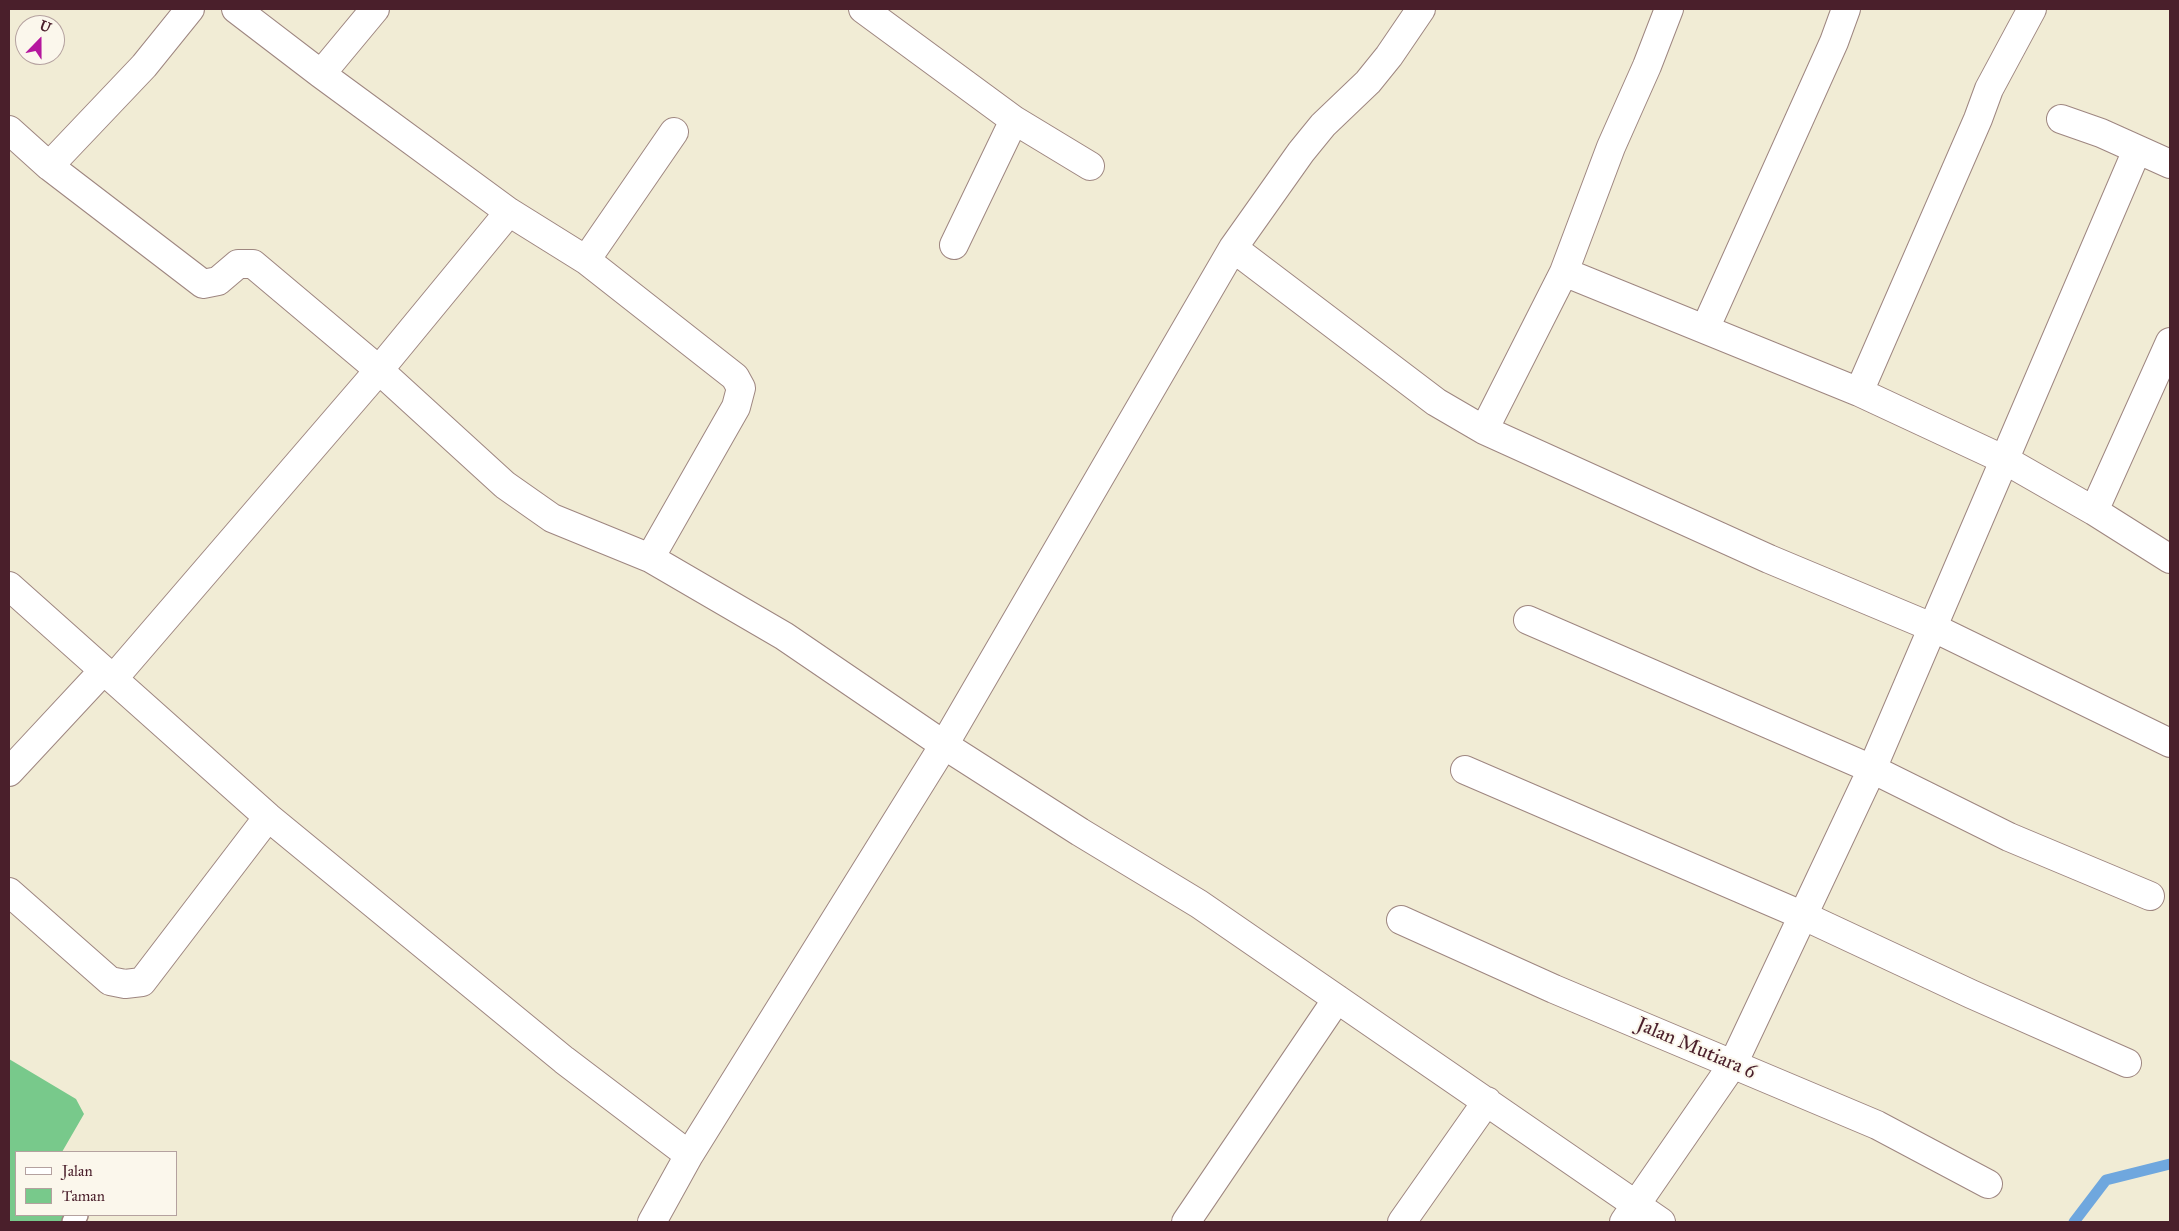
<!DOCTYPE html>
<html>
<head>
<meta charset="utf-8">
<style>
  body { margin:0 }
  #map { position:relative; width:2179px; height:1231px; overflow:hidden; background:#f1ecd5; font-family:"IM FELL Great Primer",serif }
  canvas { display:block }
  .frame { position:absolute; inset:0; border:10px solid #4a1f2b; pointer-events:none }
  .legend { position:absolute; left:15px; top:1151px; width:162px; height:65px; box-sizing:border-box; background:#fbf7ec; border:1px solid #b4a19f; margin:0; padding:6px 9px; list-style:none; font-size:15px; color:#4a1f2b }
  .legend li { display:flex; align-items:center; gap:10px; height:25px }
  .legend b { width:25px; border:1px solid #b4a19f }
  .north { position:absolute; left:15px; top:15px; width:50px; height:50px; box-sizing:border-box; background:#fbf7ec; border:1px solid #b4a19f; border-radius:50%; rotate:22deg; font-size:14px; font-weight:700; line-height:20px; text-align:center; color:#4a1f2b }
  .north::after { content:''; display:block; margin:auto; width:18px; height:22px; background:#b5179e; clip-path:polygon(50% 0,100% 100%,50% 72%,0 100%) }
</style>
</head>
<body>
<div id="map">
<canvas width="2179" height="1231"></canvas>
<div class="frame"></div>
<ul class="legend">
<li><b style="height:6px;background:#fff"></b>Jalan</li>
<li><b style="height:14px;background:#78c98b"></b>Taman</li>
</ul>
<div class="north">U</div>
</div>
<script>
const g = document.querySelector('canvas').getContext('2d');
g.lineJoin = 'round';
function fill(path, color) { g.fillStyle = color; g.fill(path, 'evenodd'); }
const shape = rows => new Path2D(rows.map(r => 'M' + r).join(''));
function strokePath(path, color, width, dash) { g.strokeStyle = color; g.lineWidth = width; g.lineCap = dash ? 'butt' : 'round'; g.setLineDash(dash || []); g.stroke(path); }
function label(font, color, halo, rows, align = 'center') {
  g.font = font + ' "IM FELL Great Primer",serif'; g.lineWidth = 4; g.setLineDash([]); g.textBaseline = 'middle'; g.strokeStyle = halo; g.fillStyle = color; for (const [text, x, y, turn = 0] of rows) {
    g.save(); g.translate(x, y); g.rotate((+turn || 0) * Math.PI / 180); g.textAlign = isNaN(turn) ? turn : align; if (halo) g.strokeText(text, 0, 0); g.fillText(text, 0, 0); g.restore();
  }
}
const green = shape([
  [9,1059,76,1099,84,1114,62,1152,16,1152,16,1215,70,1215,83,1222,9,1222]
]);
const stream = shape([
  [2074,1222,2106,1180,2170,1164]
]);
const service = shape([
  [73,1222,77,1215]
]);
const minor = shape([
  [236,9,321,74,509,212,586,260,735,377,741,388,736,407,650,558,784,636,944,745,1080,832,1199,904,1661,1222],
  [863,9,1014,120,1090,166],
  [321,74,375,9],
  [2061,119,2101,133,2170,164],
  [9,130,49,166,203,284,218,281,238,264,253,264,379,370,505,485,552,518,650,558],
  [49,166,144,66,190,9],
  [954,245,1014,120],
  [1233,248,1436,402,1484,430,1769,559,1934,628,2170,743],
  [586,260,674,132],
  [1564,272,1859,392,2005,460,2094,511,2170,559],
  [1705,329,1834,42,1846,9],
  [1859,392,1978,119,1989,89,2032,9],
  [1484,430,1564,272,1611,147,1647,66,1669,9],
  [2094,511,2170,342],
  [9,586,268,817,564,1060,689,1155],
  [1528,620,1872,769,2009,837,2150,896],
  [113,679,379,370,509,212],
  [1465,770,1804,916,1971,994,2127,1063],
  [9,772,103,671],
  [9,892,110,981,125,984,142,982,268,817],
  [1401,920,1554,989,1877,1125,1988,1184],
  [652,1222,689,1155,944,745,1233,248,1301,152,1323,125,1368,82,1389,56,1421,9],
  [1186,1222,1337,999],
  [1402,1222,1487,1101],
  [1624,1222,1733,1064,1872,769,2137,150]
]);
const streetNames = [
  ["Jalan Mutiara 6",1696,1049,23]
];
fill(green, '#78c98b');
strokePath(stream, '#6fa7de', 11);
strokePath(service, '#9e8680', 24);
strokePath(minor, '#9e8680', 30);
strokePath(service, '#fff', 21);
strokePath(minor, '#fff', 28);
label('20px', '#4a1f2b', '#fbf7ec', streetNames);
</script>
</body>
</html>
